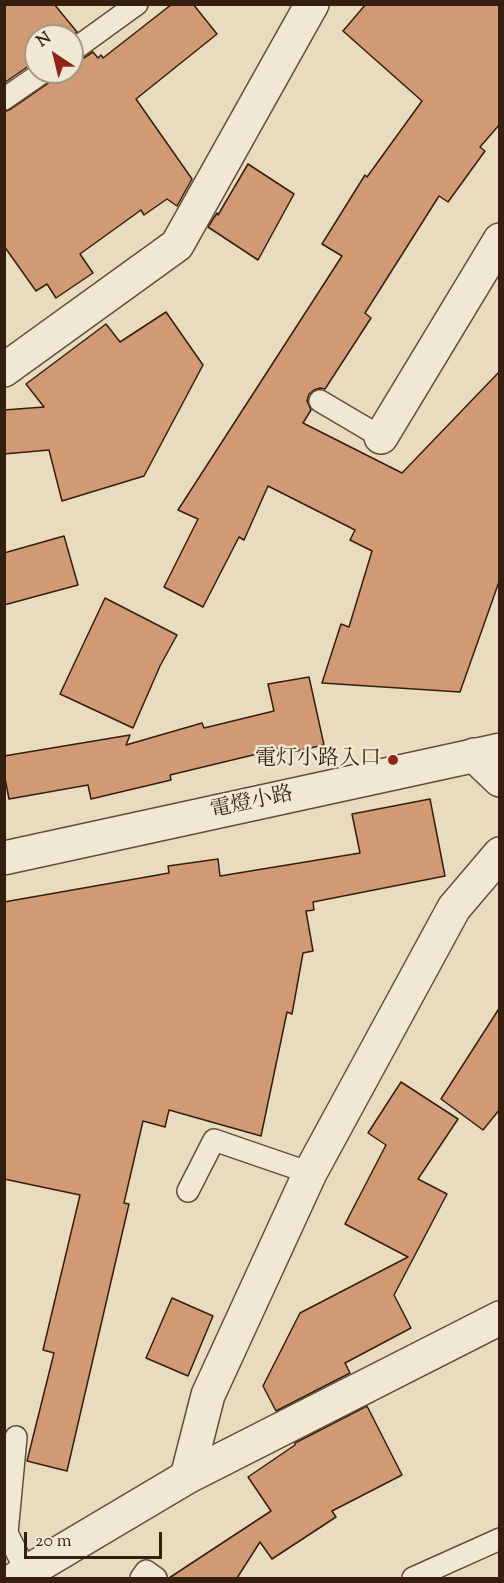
<!DOCTYPE html>
<html>
<head>
<meta charset="utf-8">
<style>
  body { margin:0 }
  #map { position:relative; width:504px; height:1583px; overflow:hidden; background:#e9dbbd; font-family:"Sorts Mill Goudy",serif }
  canvas { display:block }
  .frame { position:absolute; inset:0; border:6px solid #341f0f; pointer-events:none }
  .north { position:absolute; left:24px; top:24px; width:60px; height:60px; box-sizing:border-box; background:#f1e8d4; border:2px solid #a59885; border-radius:50%; rotate:325deg; font-size:16px; font-weight:700; line-height:24px; text-align:center; color:#341f0f }
  .north::after { content:''; display:block; margin:auto; width:21px; height:27px; background:#8f2418; clip-path:polygon(50% 0,100% 100%,50% 72%,0 100%) }
  .scale { position:absolute; left:24px; top:1532px; width:138px; height:27px; box-sizing:border-box; border:3px solid #341f0f; border-top:0; padding-left:8px; font-size:18px; line-height:21px; white-space:nowrap; color:#341f0f; -webkit-text-stroke:4px #f1e8d4; paint-order:stroke }
</style>
</head>
<body>
<div id="map">
<canvas width="504" height="1583"></canvas>
<div class="frame"></div>
<div class="north">N</div>
<div class="scale">20 m</div>
</div>
<script>
const g = document.querySelector('canvas').getContext('2d');
g.lineJoin = 'round';
function fill(path, color) { g.fillStyle = color; g.fill(path, 'evenodd'); }
const shape = rows => new Path2D(rows.map(r => 'M' + r).join(''));
function strokePath(path, color, width, dash) { g.strokeStyle = color; g.lineWidth = width; g.lineCap = dash ? 'butt' : 'round'; g.setLineDash(dash || []); g.stroke(path); }
function label(font, color, halo, rows, align = 'center') {
  g.font = font + ' "Sorts Mill Goudy","Noto Serif JP",serif'; g.lineWidth = 5; g.setLineDash([]); g.textBaseline = 'middle'; g.strokeStyle = halo; g.fillStyle = color; for (const [text, x, y, turn = 0] of rows) {
    g.save(); g.translate(x, y); g.rotate((+turn || 0) * Math.PI / 180); g.textAlign = isNaN(turn) ? turn : align; if (halo) g.strokeText(text, 0, 0); g.fillText(text, 0, 0); g.restore();
  }
}
const building = shape([
  [4,4,54,4,77,32,71,36,36,36,36,61,4,83,4,4],
  [172,4,193,4,217,34,136,99,192,179,177,206,167,199,144,215,141,210,80,254,93,273,56,298,47,284,36,291,4,246,4,112,11,109,50,82,54,78,56,72,72,72,72,64,79,61,93,52,98,58,101,55,103,58,172,4],
  [366,4,500,4,500,124,480,147,485,151,448,202,439,196,365,313,371,318,325,389,320,388,314,390,309,394,307,401,311,410,303,423,402,473,500,371,500,579,460,692,322,683,341,624,349,627,372,551,350,540,355,530,268,486,244,540,239,537,203,607,164,587,198,519,178,510,342,256,322,244,365,175,367,177,422,101,343,31,366,4],
  [248,164,294,194,258,260,208,227,217,213,218,215,248,164],
  [166,312,203,365,144,476,62,501,49,450,4,454,4,410,44,407,26,384,106,324,120,342,166,312],
  [64,536,78,585,4,605,4,553,64,536],
  [105,598,177,635,160,666,133,728,60,694,105,598],
  [309,677,324,745,283,754,282,748,170,775,171,780,91,799,88,785,9,799,4,773,4,756,130,735,126,745,202,723,204,728,274,711,268,684,309,677],
  [430,799,445,876,313,902,314,910,306,911,313,951,303,953,292,1014,287,1012,261,1136,169,1110,165,1127,143,1121,124,1203,129,1204,67,1471,27,1461,54,1353,43,1350,80,1195,4,1179,4,902,169,873,168,866,218,859,220,876,360,853,352,814,430,799],
  [500,1007,500,1109,483,1130,441,1099,500,1007],
  [401,1082,458,1119,418,1179,447,1194,394,1295,411,1328,345,1363,350,1373,276,1411,263,1386,300,1313,408,1257,345,1224,386,1145,368,1133,401,1082],
  [172,1298,213,1316,188,1376,146,1358,172,1298],
  [367,1406,402,1475,332,1511,336,1517,272,1559,260,1542,237,1578,169,1578,271,1511,248,1477,295,1445,295,1443,367,1406]
]);
const service = shape([
  [72,51,137,4],
  [4,99,43,72],
  [320,401,381,437],
  [188,1191,214,1140,310,1173],
  [16,1437,7,1533,27,1573],
  [141,1578,146,1571,156,1578],
  [413,1578,500,1539]
]);
const minor = shape([
  [4,370,177,245,312,4],
  [381,437,500,240],
  [474,755,500,780],
  [187,1477,208,1395,310,1173,454,908,500,854],
  [17,1578,187,1477,500,1318]
]);
const tertiary = shape([
  [4,858,500,750]
]);
const markers = [
  [393,760,6,"#8f2418"]
];
const poiNames = [
  ["電灯小路入口",381,760]
];
const streetNames = [
  ["電燈小路",252,804,-12]
];
fill(building, '#d19a75');
strokePath(building, '#341f0f', 1.5);
strokePath(service, '#614e3a', 24);
strokePath(minor, '#614e3a', 36);
strokePath(tertiary, '#614e3a', 36);
strokePath(service, '#f1e8d4', 21);
strokePath(minor, '#f1e8d4', 33);
strokePath(tertiary, '#f1e8d4', 33);
for (const [x, y, r, color] of markers) { const dot = new Path2D(); dot.arc(x, y, r, 0, 2 * Math.PI); g.fillStyle = color; g.fill(dot); strokePath(dot, '#f1e8d4', 2); }
label('21px', '#341f0f', '#f1e8d4', poiNames, 'right');
label('21px', '#341f0f', '#f1e8d4', streetNames);
</script>
</body>
</html>
